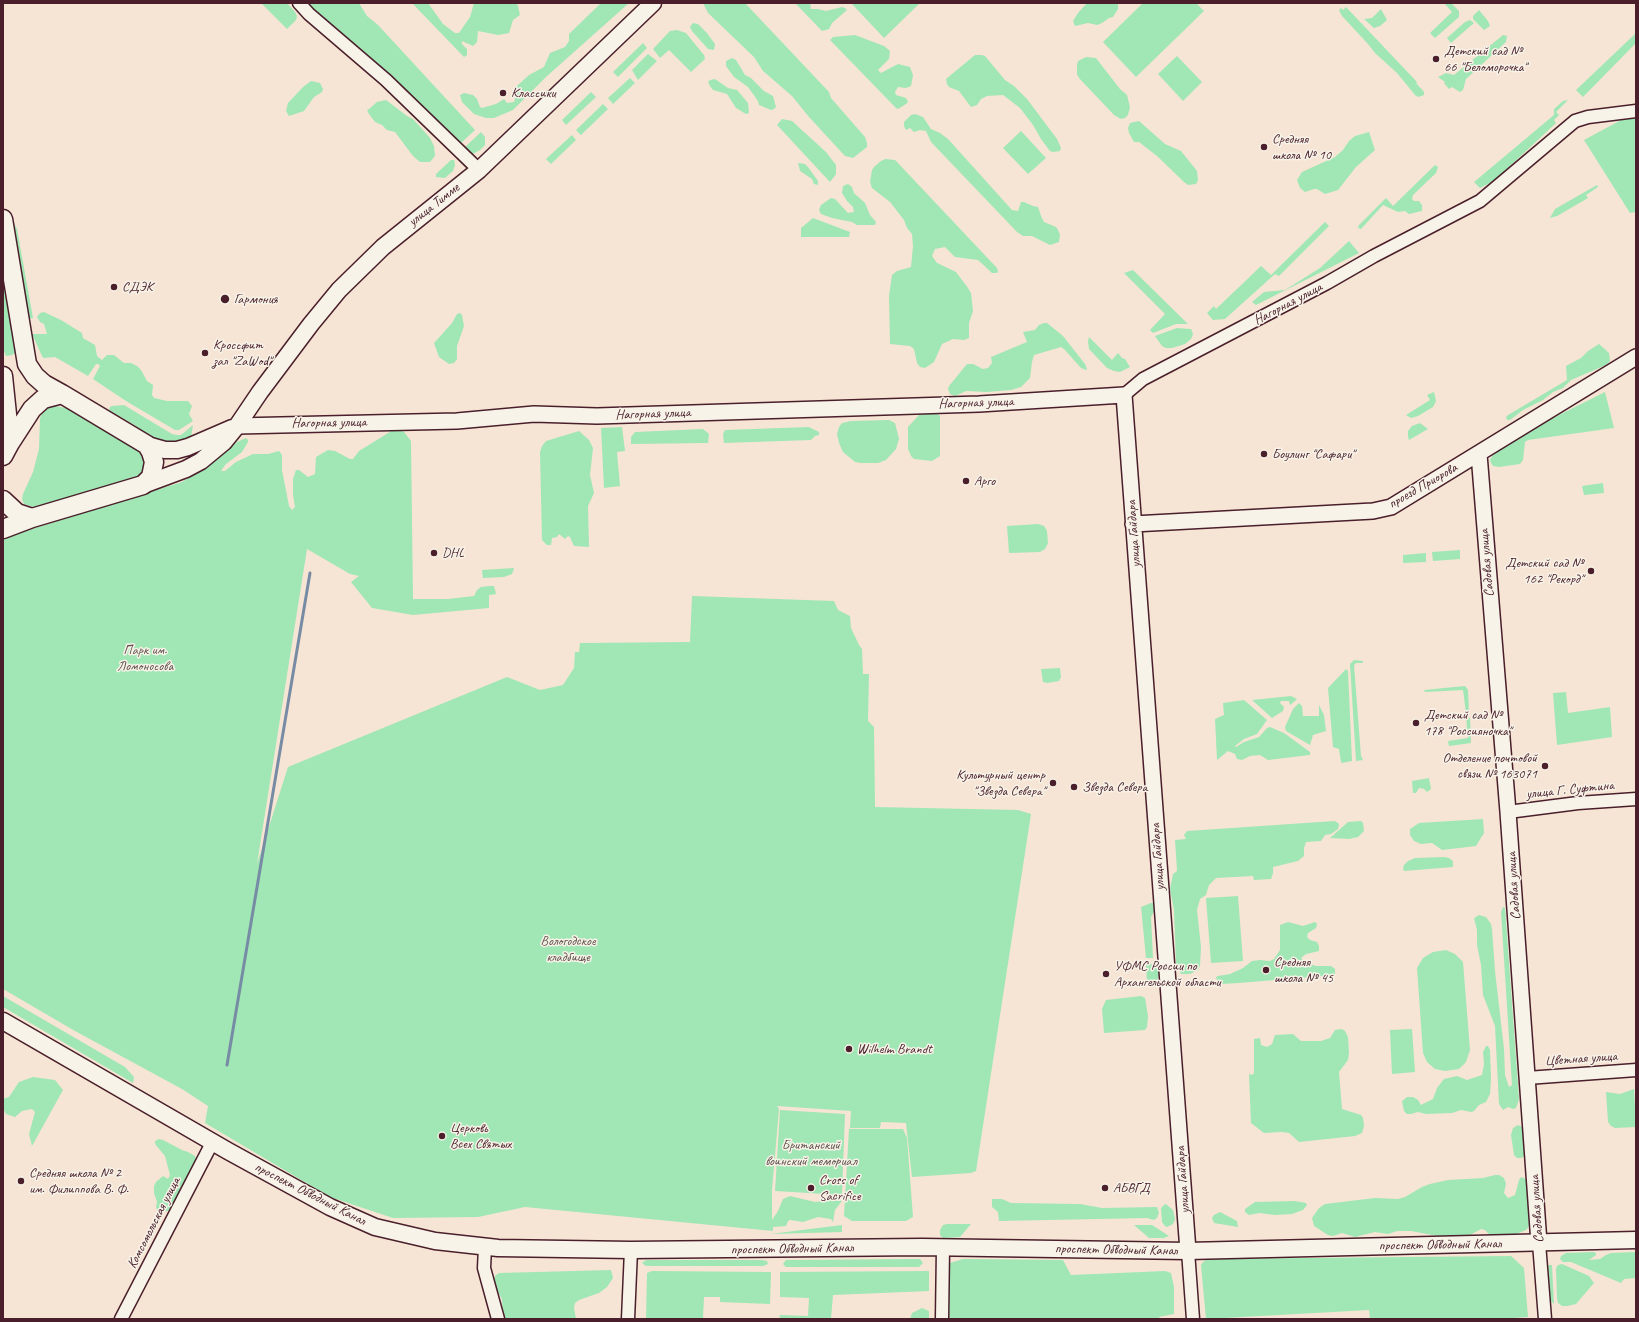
<!DOCTYPE html>
<html>
<head>
<meta charset="utf-8">
<style>
  body { margin:0 }
  #map { position:relative; width:1639px; height:1322px; overflow:hidden; background:#f6e5d4; font-family:Caveat,sans-serif }
  canvas { display:block }
  .frame { position:absolute; inset:0; border:4px solid #4a1f2b; pointer-events:none }
</style>
</head>
<body>
<div id="map">
<canvas width="1639" height="1322"></canvas>
<div class="frame"></div>
</div>
<script>
const g = document.querySelector('canvas').getContext('2d');
g.lineJoin = 'round';
function fill(path, color) { g.fillStyle = color; g.fill(path, 'evenodd'); }
const shape = rows => new Path2D(rows.map(r => 'M' + r).join(''));
function strokePath(path, color, width, dash) { g.strokeStyle = color; g.lineWidth = width; g.lineCap = dash ? 'butt' : 'round'; g.setLineDash(dash || []); g.stroke(path); }
function label(font, color, halo, rows, align = 'center') {
  g.font = font + ' Caveat,sans-serif'; g.lineWidth = 3; g.setLineDash([]); g.textBaseline = 'middle'; g.strokeStyle = halo; g.fillStyle = color; for (const [text, x, y, turn = 0] of rows) {
    g.save(); g.translate(x, y); g.rotate((+turn || 0) * Math.PI / 180); g.textAlign = isNaN(turn) ? turn : align; if (halo) g.strokeText(text, 0, 0); g.fillText(text, 0, 0); g.restore();
  }
}
const green = shape([
  [261,3,287,3,295,12,297,16,296,20,287,29],
  [301,3,359,3,367,16,378,25,475,130,461,143,446,128,438,126],
  [412,3,428,3,443,24,455,33,459,33,470,17,474,3,516,3,518,6,520,15,513,20,509,33,498,35,478,31,477,42,473,46,462,41,462,44,467,49,467,55,464,57],
  [601,3,629,3,546,77,513,110,494,118,486,118,474,114,462,102,460,95,464,93,473,95,477,99,480,107,482,108,496,104,504,99,507,103,514,102,515,99,514,90,518,85,529,75,544,67,550,53,565,47,569,41,569,34],
  [703,3,745,3,829,92,831,98,865,137,867,143,867,147,853,158,845,156,809,117,792,96,763,71,754,57,708,13],
  [795,3,810,3,811,9,818,9,826,11,842,7,845,8,847,10,832,23,829,29,822,31],
  [851,3,920,3,884,38],
  [1087,3,1118,3,1118,9,1113,17,1109,18,1102,23,1097,25,1088,23,1075,26,1073,21,1078,13],
  [1143,3,1196,3,1204,11,1136,77,1103,42],
  [1444,3,1451,3,1459,11,1459,17,1435,38,1430,33,1452,12],
  [1346,7,1417,82,1416,83,1424,92,1424,95,1418,97,1415,95,1397,73,1375,53,1368,44,1342,16,1339,10,1341,8,1343,10],
  [1381,9,1387,20,1380,26,1374,28,1364,19,1372,18],
  [1479,10,1488,21,1490,26,1484,30,1473,19,1473,16],
  [1470,20,1474,23,1451,43,1447,38,1465,22],
  [693,23,698,24,707,33,715,44,714,50,708,49,692,31,690,27],
  [677,30,686,33,704,55,705,59,691,72,669,50,660,58,653,49,670,31],
  [1636,33,1636,43,1583,97,1576,90],
  [855,35,884,46,890,51,889,59,878,70,881,73,898,64,910,67,913,75,911,86,906,88,898,87,895,92,896,95,906,98,908,102,906,104,898,109,896,108,830,40,833,37],
  [1503,35,1507,36,1506,42,1466,79,1463,90,1460,92,1452,87,1449,89,1444,83,1445,82,1438,77,1446,73,1454,75],
  [643,43,647,48,618,77,613,72],
  [648,54,657,61,638,80,632,70],
  [975,55,982,55,985,56,1005,80,1014,86,1027,99,1057,139,1061,148,1060,151,1053,152,1050,151,1041,139,1033,125,1020,108,1003,95,987,96,981,99,977,105,971,107,959,91,949,87,947,84,946,79],
  [1177,56,1202,82,1183,101,1158,74],
  [1086,57,1096,58,1120,89,1127,95,1130,107,1128,115,1125,118,1121,119,1114,115,1079,78,1077,74,1077,65,1078,61],
  [732,58,736,60,745,75,751,78,764,91,773,96,776,107,774,109,771,110,759,105,758,101,748,87,734,77,726,66,726,61],
  [630,78,635,83,613,104,608,98],
  [715,79,728,88,737,90,748,103,749,113,746,114,736,108,727,94,713,90,710,86,708,82,710,80],
  [311,81,320,83,323,89,322,92,314,97,304,111,289,116,286,111,288,103,303,87],
  [591,92,596,97,566,125,562,120],
  [386,100,407,116,413,119,430,138,434,146,435,156,430,162,420,162,413,156,395,132,387,130,382,125,375,122,369,114,367,110,369,109,377,102],
  [1568,100,1556,112,1559,115,1554,120,1556,123,1494,181,1480,188,1474,182,1554,115,1554,109,1563,101],
  [603,104,608,109,581,135,576,130],
  [915,114,923,117,931,129,940,133,948,139,1012,210,1018,211,1021,202,1024,202,1033,206,1038,207,1041,216,1044,222,1056,227,1058,230,1060,235,1059,242,1050,245,1032,236,1023,236,1017,232,931,142,926,131,920,130,914,132,910,128,906,130,904,126,904,122,911,115],
  [782,119,792,121,826,152,836,165,836,174,830,182,777,125],
  [1623,119,1636,119,1636,212,1630,213,1584,140],
  [1139,121,1165,144,1181,151,1197,171,1198,180,1196,184,1188,185,1184,182,1157,156,1139,142,1134,142,1129,133,1128,128,1130,123],
  [1021,131,1046,158,1028,174,1003,148],
  [481,132,485,137,485,145,480,150,471,155,463,149],
  [1369,132,1375,150,1356,167,1338,190,1325,194,1317,189,1314,189,1305,192,1300,188,1297,180,1302,172,1335,157,1343,150,1349,141,1355,136],
  [572,135,576,140,551,164,546,159],
  [885,159,895,160,897,162,997,268,998,271,997,273,992,273,978,260,955,257,945,247,935,249,932,256,937,263,956,272,968,288,971,293,973,311,969,323,969,338,964,340,953,339,942,344,934,362,925,368,920,367,917,363,914,349,910,346,890,344,889,296,892,275,897,271,911,267,913,246,912,234,907,228,904,220,890,202,872,188,870,182,872,170,874,167,881,161],
  [451,160,454,160,455,165,453,171,445,178,436,177,436,174],
  [798,163,805,164,808,167,818,181,818,185,814,184,812,179,800,171],
  [1435,165,1438,167,1436,173,1413,195,1412,199,1414,201,1419,201,1422,205,1422,211,1409,214,1405,211,1398,212,1383,205,1361,229,1358,228,1359,225,1386,198,1393,206],
  [848,184,852,187,854,193,865,203,870,215,876,222,875,225,857,225,852,222,832,218,821,214,819,210,821,205,831,198,835,199,848,213,854,212,853,207,847,201,842,193,843,186],
  [1597,185,1598,187,1586,195,1588,198,1557,216,1550,218,1555,209],
  [813,218,850,232,849,237,801,237,801,228],
  [12,219,17,229,33,318,27,319],
  [1325,222,1329,226,1279,276,1275,274,1225,319,1213,320,1207,313,1214,306,1216,309,1261,266,1271,275],
  [1349,241,1359,253,1256,305,1252,302,1264,292,1285,290,1320,268],
  [3,261,17,352,12,355,6,356,3,349],
  [1133,270,1188,324,1176,324,1153,333,1150,330,1165,314,1124,273],
  [44,312,61,320,82,333,83,338,95,345,97,356,102,360,107,355,114,355,124,363,131,363,137,366,141,370,147,381,153,385,152,395,154,398,167,401,188,401,192,406,189,414,193,421,179,430,175,430,126,401,93,379,100,366,98,364,96,364,88,376,55,357,43,358,32,334,47,334,44,324,40,322,37,317,40,313],
  [460,313,462,315,464,326,457,346,457,359,454,363,449,364,439,357,434,343,452,323,457,314],
  [1044,323,1047,323,1063,336,1085,364,1087,369,1086,370,1081,368,1065,350,1061,347,1034,355,1032,362,1030,378,1021,387,1011,390,987,392,966,391,955,396,950,394,948,389,949,386,967,364,973,364,983,369,988,368,992,363,991,357,1027,342,1023,332,1035,330,1039,325],
  [1177,328,1191,329,1193,334,1191,339,1185,344,1172,348,1166,348,1162,346,1155,336],
  [1089,337,1112,360,1118,353,1122,358,1125,359,1130,367,1120,372,1114,371,1107,368,1089,349,1088,341],
  [1599,344,1609,353,1610,361,1606,365,1571,380,1563,388,1553,392,1543,400,1523,410,1510,420,1507,420,1506,417,1508,415,1562,383,1567,380,1566,366,1581,358,1588,351],
  [1434,392,1436,401,1433,407,1418,416,1411,418,1406,415,1430,400,1427,395],
  [1605,392,1614,428,1528,440,1525,442,1523,460,1520,464,1499,467,1493,466,1491,463,1490,460,1493,455,1512,441,1537,426],
  [124,405,172,434,177,435,181,435,193,425,191,437,187,441,172,444,155,439,150,434,142,432,136,426,109,410,110,407,112,406],
  [55,406,66,408,139,449,144,454,146,469,138,478,42,505,33,507,24,504,22,499,23,494,33,472,39,449,40,418,43,410,47,407],
  [937,413,940,416,940,456,932,461,914,459,911,456,908,449,908,427,919,415],
  [889,420,895,423,899,439,896,449,886,460,878,463,861,463,855,462,843,452,839,443,837,434,839,427,842,423,851,421],
  [1420,423,1428,429,1409,440,1408,437,1408,431,1412,426],
  [622,427,625,451,617,452,620,486,604,488,601,428],
  [809,427,819,432,819,435,815,436,811,440,724,443,723,434,725,430],
  [703,429,709,434,708,443,631,444,631,437,635,432],
  [393,430,400,430,404,432,411,441,413,599,448,599,474,596,477,590,481,587,490,586,494,586,496,594,489,595,489,608,413,615,372,608,351,582,359,576,350,574,307,549,257,864,288,767,507,677,540,690,563,685,574,668,575,652,579,652,580,643,690,642,692,596,834,601,838,610,850,616,851,628,859,645,862,649,863,674,869,674,868,721,874,727,875,807,1018,810,1031,814,976,1171,971,1173,912,1177,906,1123,881,1122,880,1128,850,1128,851,1111,777,1106,779,1109,772,1190,772,1220,778,1211,783,1199,790,1196,815,1202,831,1200,842,1201,835,1210,833,1222,831,1219,818,1217,803,1222,790,1220,788,1221,786,1226,773,1227,773,1231,525,1207,478,1217,393,1218,330,1197,205,1123,208,1106,182,1089,75,1031,3,989,3,538,182,482,211,464,237,442,246,438,248,440,248,442,242,452,226,464,221,471,225,471,236,462,253,454,268,454,279,451,282,455,282,470,289,506,292,510,295,507,293,495,293,479,296,470,299,470,308,477,315,474,316,457,328,450,335,451,350,459,353,459,359,451],
  [579,431,589,440,593,448,590,475,594,493,588,506,589,547,574,546,570,537,568,536,565,539,559,534,557,537,552,538,551,545,547,545,542,540,540,452,542,446,546,441],
  [1603,483,1604,493,1584,495,1582,486],
  [1038,524,1044,526,1047,531,1048,543,1045,549,1040,552,1009,553,1007,526],
  [1460,550,1460,559,1433,561,1432,552],
  [1426,553,1426,562,1403,563,1403,555],
  [514,568,512,574,504,577,483,578,482,570],
  [1354,660,1363,661,1363,663,1356,663,1354,665,1361,756,1363,760,1356,761,1350,664],
  [1060,668,1061,677,1059,681,1047,683,1043,682,1041,669],
  [1346,669,1348,671,1352,761,1342,763,1341,762,1339,749,1333,747,1328,688],
  [1465,686,1468,690,1469,713,1466,713,1463,690,1425,692,1424,690],
  [1566,692,1568,713,1610,707,1612,737,1557,745,1553,693],
  [1291,696,1297,699,1295,701,1290,705,1289,701,1281,701,1280,703,1284,707,1283,711,1272,718,1252,700],
  [1244,700,1267,720,1257,734,1244,739,1235,746,1236,747,1244,742,1259,737,1267,728,1270,727,1284,733,1310,752,1310,755,1268,760,1260,755,1250,756,1242,760,1237,759,1235,754,1228,751,1217,760,1215,719,1224,715,1223,703],
  [1299,703,1302,706,1303,716,1319,716,1319,705,1324,715,1326,731,1313,735,1310,745,1286,731,1285,727,1293,709],
  [1466,717,1470,718,1471,743,1449,746,1448,741,1468,738],
  [1429,778,1431,789,1427,792,1424,789,1419,788,1416,793,1413,793,1412,781],
  [1483,819,1484,833,1476,846,1442,850,1432,843,1421,844,1414,841,1410,835,1410,829,1419,823],
  [1335,821,1339,824,1338,829,1331,834,1325,835,1321,841,1306,842,1304,848,1304,856,1298,861,1273,867,1273,873,1271,879,1254,880,1253,876,1216,878,1209,885,1206,895,1200,899,1197,910,1201,947,1200,966,1198,970,1190,974,1181,974,1176,963,1174,910,1170,889,1173,874,1177,871,1175,840,1186,839,1184,835,1187,831],
  [1361,821,1363,823,1364,831,1358,837,1349,839,1330,838,1348,822],
  [1444,857,1449,858,1453,861,1453,867,1404,871,1403,869,1404,865,1408,861,1415,858],
  [1238,896,1243,961,1211,963,1206,898],
  [1151,903,1155,903,1157,906,1151,917,1153,958,1146,958,1141,907],
  [1503,907,1505,908,1519,1099,1516,1108,1513,1109,1508,1107,1503,1110,1499,1104,1495,1026,1483,995,1481,965,1477,945,1477,930,1474,918,1479,915,1486,917,1491,924,1492,929,1495,971,1504,1049,1505,1075,1509,1087,1512,1085,1501,912],
  [1288,922,1303,926,1315,922,1317,924,1316,928,1308,933,1307,937,1310,940,1317,942,1319,946,1319,951,1306,954,1301,958,1304,962,1316,966,1331,966,1335,969,1335,975,1239,983,1220,984,1218,983,1216,977,1218,976,1230,974,1243,968,1252,961,1260,960,1270,961,1274,959,1280,950,1280,925],
  [1446,950,1455,954,1463,962,1470,1050,1466,1062,1459,1069,1445,1071,1435,1069,1427,1062,1423,1053,1417,968,1423,958,1433,952],
  [1152,964,1158,968,1159,975,1157,980,1147,982,1146,965],
  [3,996,125,1067,134,1077,133,1083,3,1007],
  [1141,996,1145,998,1148,1016,1147,1027,1145,1030,1104,1033,1102,1009,1106,1000],
  [1342,1029,1345,1031,1348,1037,1349,1052,1348,1060,1339,1072,1342,1109,1361,1115,1363,1118,1364,1126,1362,1133,1355,1136,1299,1142,1289,1133,1282,1132,1264,1133,1251,1123,1249,1074,1252,1075,1254,1073,1254,1039,1260,1038,1261,1045,1267,1047,1272,1044,1275,1035,1293,1034,1301,1041,1321,1041,1330,1038,1335,1030],
  [1412,1029,1415,1072,1392,1074,1390,1030],
  [1486,1046,1488,1046,1490,1050,1491,1079,1490,1094,1486,1102,1479,1105,1474,1111,1471,1112,1461,1110,1452,1113,1426,1114,1418,1112,1411,1114,1407,1114,1404,1111,1402,1101,1407,1097,1413,1097,1418,1100,1421,1105,1433,1099,1437,1088,1444,1079,1457,1076,1467,1080,1482,1075,1484,1064,1483,1052],
  [33,1077,55,1080,63,1090,32,1146,29,1134,35,1112,32,1109,22,1111,15,1117,6,1114,3,1108,3,1099,9,1097,19,1082],
  [1634,1089,1636,1127,1615,1128,1611,1126,1608,1122,1606,1092,1620,1094],
  [780,1110,845,1114,842,1195,775,1191],
  [1518,1125,1522,1127,1524,1133,1524,1144,1527,1153,1525,1156,1521,1158,1517,1158,1514,1155,1511,1135,1513,1128],
  [849,1129,903,1129,907,1138,913,1217,911,1218,906,1221,852,1221,844,1216],
  [159,1139,163,1140,182,1150,188,1152,195,1156,196,1160,172,1207,170,1210,163,1212,159,1211,156,1208,157,1202,154,1193,154,1186,156,1182,163,1176,168,1179,170,1175,165,1156,155,1144,155,1141],
  [1495,1175,1499,1175,1504,1178,1506,1184,1504,1193,1508,1198,1515,1195,1519,1180,1521,1177,1528,1180,1530,1216,1529,1226,1526,1230,1514,1235,1504,1236,1490,1235,1485,1230,1481,1229,1466,1237,1443,1237,1411,1231,1397,1231,1388,1234,1375,1232,1355,1237,1342,1233,1333,1236,1328,1235,1314,1226,1312,1218,1319,1208,1325,1204,1375,1198,1398,1199,1405,1197,1422,1187,1430,1184,1448,1180,1483,1178],
  [992,1199,1002,1199,1011,1203,1080,1204,1102,1208,1157,1207,1159,1213,1157,1218,1154,1220,1147,1218,999,1221,998,1212,992,1207],
  [1295,1201,1306,1203,1307,1205,1303,1210,1292,1214,1275,1215,1259,1213,1249,1215,1245,1212,1245,1209,1255,1202],
  [1166,1204,1173,1210,1175,1219,1173,1224,1167,1227,1165,1226,1162,1222,1161,1208,1164,1205],
  [1220,1212,1237,1221,1238,1227,1214,1223,1212,1218,1214,1215],
  [947,1224,971,1224,960,1237,943,1238,940,1235,940,1230,943,1225],
  [842,1225,842,1232,770,1234],
  [1134,1225,1152,1225,1169,1236,1164,1238,1149,1238],
  [1593,1252,1596,1253,1596,1255,1589,1260,1600,1259,1606,1255,1611,1253,1636,1252,1636,1278,1624,1279,1621,1283,1571,1262,1563,1262,1560,1259,1561,1256,1566,1253],
  [1511,1256,1524,1268,1528,1317,1497,1319,1370,1319,1369,1310,1206,1319,1201,1265,1204,1261,1209,1259],
  [920,1259,923,1263,919,1267,786,1267,783,1264,786,1260],
  [963,1259,1063,1260,1071,1275,1165,1271,1171,1273,1174,1287,1174,1314,1159,1317,1160,1319,948,1319,950,1263],
  [646,1260,762,1260,767,1261,768,1264,763,1266,646,1266,642,1263],
  [1562,1264,1589,1276,1594,1283,1576,1304,1567,1306,1562,1306,1558,1303,1557,1299,1556,1268,1558,1265],
  [1548,1265,1552,1265,1554,1304,1548,1298,1546,1268],
  [611,1270,613,1278,607,1287,599,1293,579,1300,575,1303,574,1308,576,1319,503,1319,502,1299,496,1289,494,1280,495,1276,499,1273],
  [652,1271,771,1272,770,1304,720,1302,720,1297,704,1297,703,1319,646,1319,647,1273],
  [929,1271,929,1291,833,1295,831,1319,783,1319,779,1317,780,1315,808,1316,809,1298,780,1297,780,1272],
  [922,1308,929,1311,929,1319,910,1319,912,1313]
]);
const stream = shape([
  [227,1065,310,573]
]);
const minor = shape([
  [299,3,309,14,386,80,479,170],
  [1124,395,1143,379,1327,283,1374,256,1480,201,1575,121,1588,117,1636,111],
  [1508,812,1578,803,1636,799],
  [1527,1078,1636,1070],
  [1539,1243,1545,1319],
  [485,1247,484,1268,498,1319],
  [1188,1251,1193,1319],
  [121,1319,213,1141],
  [628,1319,631,1250],
  [942,1319,943,1248]
]);
const tertiary = shape([
  [237,426,457,421,534,414,597,416,979,404,1124,395,1188,1251],
  [1479,454,1508,812,1539,1243],
  [1133,524,1373,511,1391,507,1636,357]
]);
const secondary = shape([
  [147,445,165,450,177,450,188,447,232,428],
  [143,485,186,469,201,461,224,442,237,426,260,392,311,324,339,290,383,247,479,170,653,3],
  [3,1021,228,1151,330,1207,375,1227,435,1241,498,1248,631,1250,922,1247,1188,1251,1636,1240]
]);
const primary = shape([
  [3,219,27,364,35,376,44,384,62,394],
  [3,376,10,443],
  [3,456,10,443,32,409,43,399,62,394,147,445,151,452,154,462,151,477,143,485,32,518,17,513,3,500],
  [3,529,32,518]
]);
const markers = [
  [1436,59,4,"#4a1f2b"],
  [503,93,4,"#4a1f2b"],
  [1264,147,4,"#4a1f2b"],
  [114,287,4,"#4a1f2b"],
  [225,299,5,"#4a1f2b"],
  [205,353,4,"#4a1f2b"],
  [1264,454,4,"#4a1f2b"],
  [966,481,4,"#4a1f2b"],
  [434,553,4,"#4a1f2b"],
  [1591,571,4,"#4a1f2b"],
  [1416,723,4,"#4a1f2b"],
  [1545,766,4,"#4a1f2b"],
  [1053,783,4,"#4a1f2b"],
  [1074,787,4,"#4a1f2b"],
  [1266,970,4,"#4a1f2b"],
  [1106,974,4,"#4a1f2b"],
  [849,1049,4,"#4a1f2b"],
  [442,1136,4,"#4a1f2b"],
  [21,1181,4,"#4a1f2b"],
  [811,1188,4,"#4a1f2b"],
  [1105,1188,4,"#4a1f2b"]
];
const poiNames = [
  ["Детский сад №",1444,51],
  ["66 \"Беломорочка\"",1444,67],
  ["Классики",511,93],
  ["Средняя",1272,139],
  ["школа № 10",1272,155],
  ["СДЭК",122,287],
  ["Гармония",234,299],
  ["Кроссфит",213,345],
  ["зал \"ZaWod\"",213,361],
  ["Боулинг \"Сафари\"",1272,454],
  ["Арго",974,481],
  ["DHL",442,553],
  ["Детский сад №",1583,563,"right"],
  ["162 \"Рекорд\"",1583,579,"right"],
  ["Детский сад №",1424,715],
  ["178 \"Россияночка\"",1424,731],
  ["Отделение почтовой",1537,758,"right"],
  ["связи № 163071",1537,774,"right"],
  ["Культурный центр",1045,775,"right"],
  ["\"Звезда Севера\"",1045,791,"right"],
  ["Звезда Севера",1082,787],
  ["Средняя",1274,962],
  ["школа № 45",1274,978],
  ["УФМС России по",1114,966],
  ["Архангельской области",1114,982],
  ["Wilhelm Brandt",857,1049],
  ["Церковь",450,1128],
  ["Всех Святых",450,1144],
  ["Средняя школа № 2",29,1173],
  ["им. Филиппова В. Ф.",29,1189],
  ["Cross of",819,1180],
  ["Sacrifice",819,1196],
  ["АБВГД",1113,1188]
];
const streetNames = [
  ["улица Тимме",434,205,-38],
  ["Нагорная улица",1288,304,-28],
  ["Нагорная улица",976,403,-2],
  ["Нагорная улица",653,414,-2],
  ["Нагорная улица",329,423,-1],
  ["проезд Приорова",1423,486,-30],
  ["улица Гайдара",1134,534,-94],
  ["Садовая улица",1487,563,-95],
  ["улица Г. Суфтина",1570,790,-6],
  ["улица Гайдара",1158,857,-94],
  ["Садовая улица",1514,886,-94],
  ["Цветная улица",1581,1059,-4],
  ["улица Гайдара",1183,1180,-94],
  ["проспект Обводный Канал",310,1194,27],
  ["Садовая улица",1537,1209,-94],
  ["Комсомольская улица",154,1223,-63],
  ["проспект Обводный Канал",1440,1245,-1],
  ["проспект Обводный Канал",792,1249,-1],
  ["проспект Обводный Канал",1116,1250,1]
];
const parkNames = [
  ["Парк им.",145,650],
  ["Ломоносова",145,666],
  ["Вологодское",568,941],
  ["кладбище",568,957],
  ["Британский",811,1145],
  ["воинский мемориал",811,1161]
];
fill(green, '#a0e7b5');
strokePath(stream, '#788ba5', 3);
strokePath(minor, '#4a1f2b', 15);
strokePath(tertiary, '#4a1f2b', 18);
strokePath(secondary, '#4a1f2b', 19);
strokePath(primary, '#4a1f2b', 21);
strokePath(minor, '#f7f3e8', 12);
strokePath(tertiary, '#f7f3e8', 15);
strokePath(secondary, '#f7f3e8', 16);
strokePath(primary, '#f7f3e8', 18);
for (const [x, y, r, color] of markers) { const dot = new Path2D(); dot.arc(x, y, r, 0, 2 * Math.PI); g.fillStyle = color; g.fill(dot); strokePath(dot, '#f7f3e8', 1.5); }
label('14px', '#4a1f2b', '#f7f3e8', poiNames, 'left');
label('14px', '#4a1f2b', '#f7f3e8', streetNames);
label('14px', '#60514e', '#f7f3e8', parkNames);
</script>
</body>
</html>
